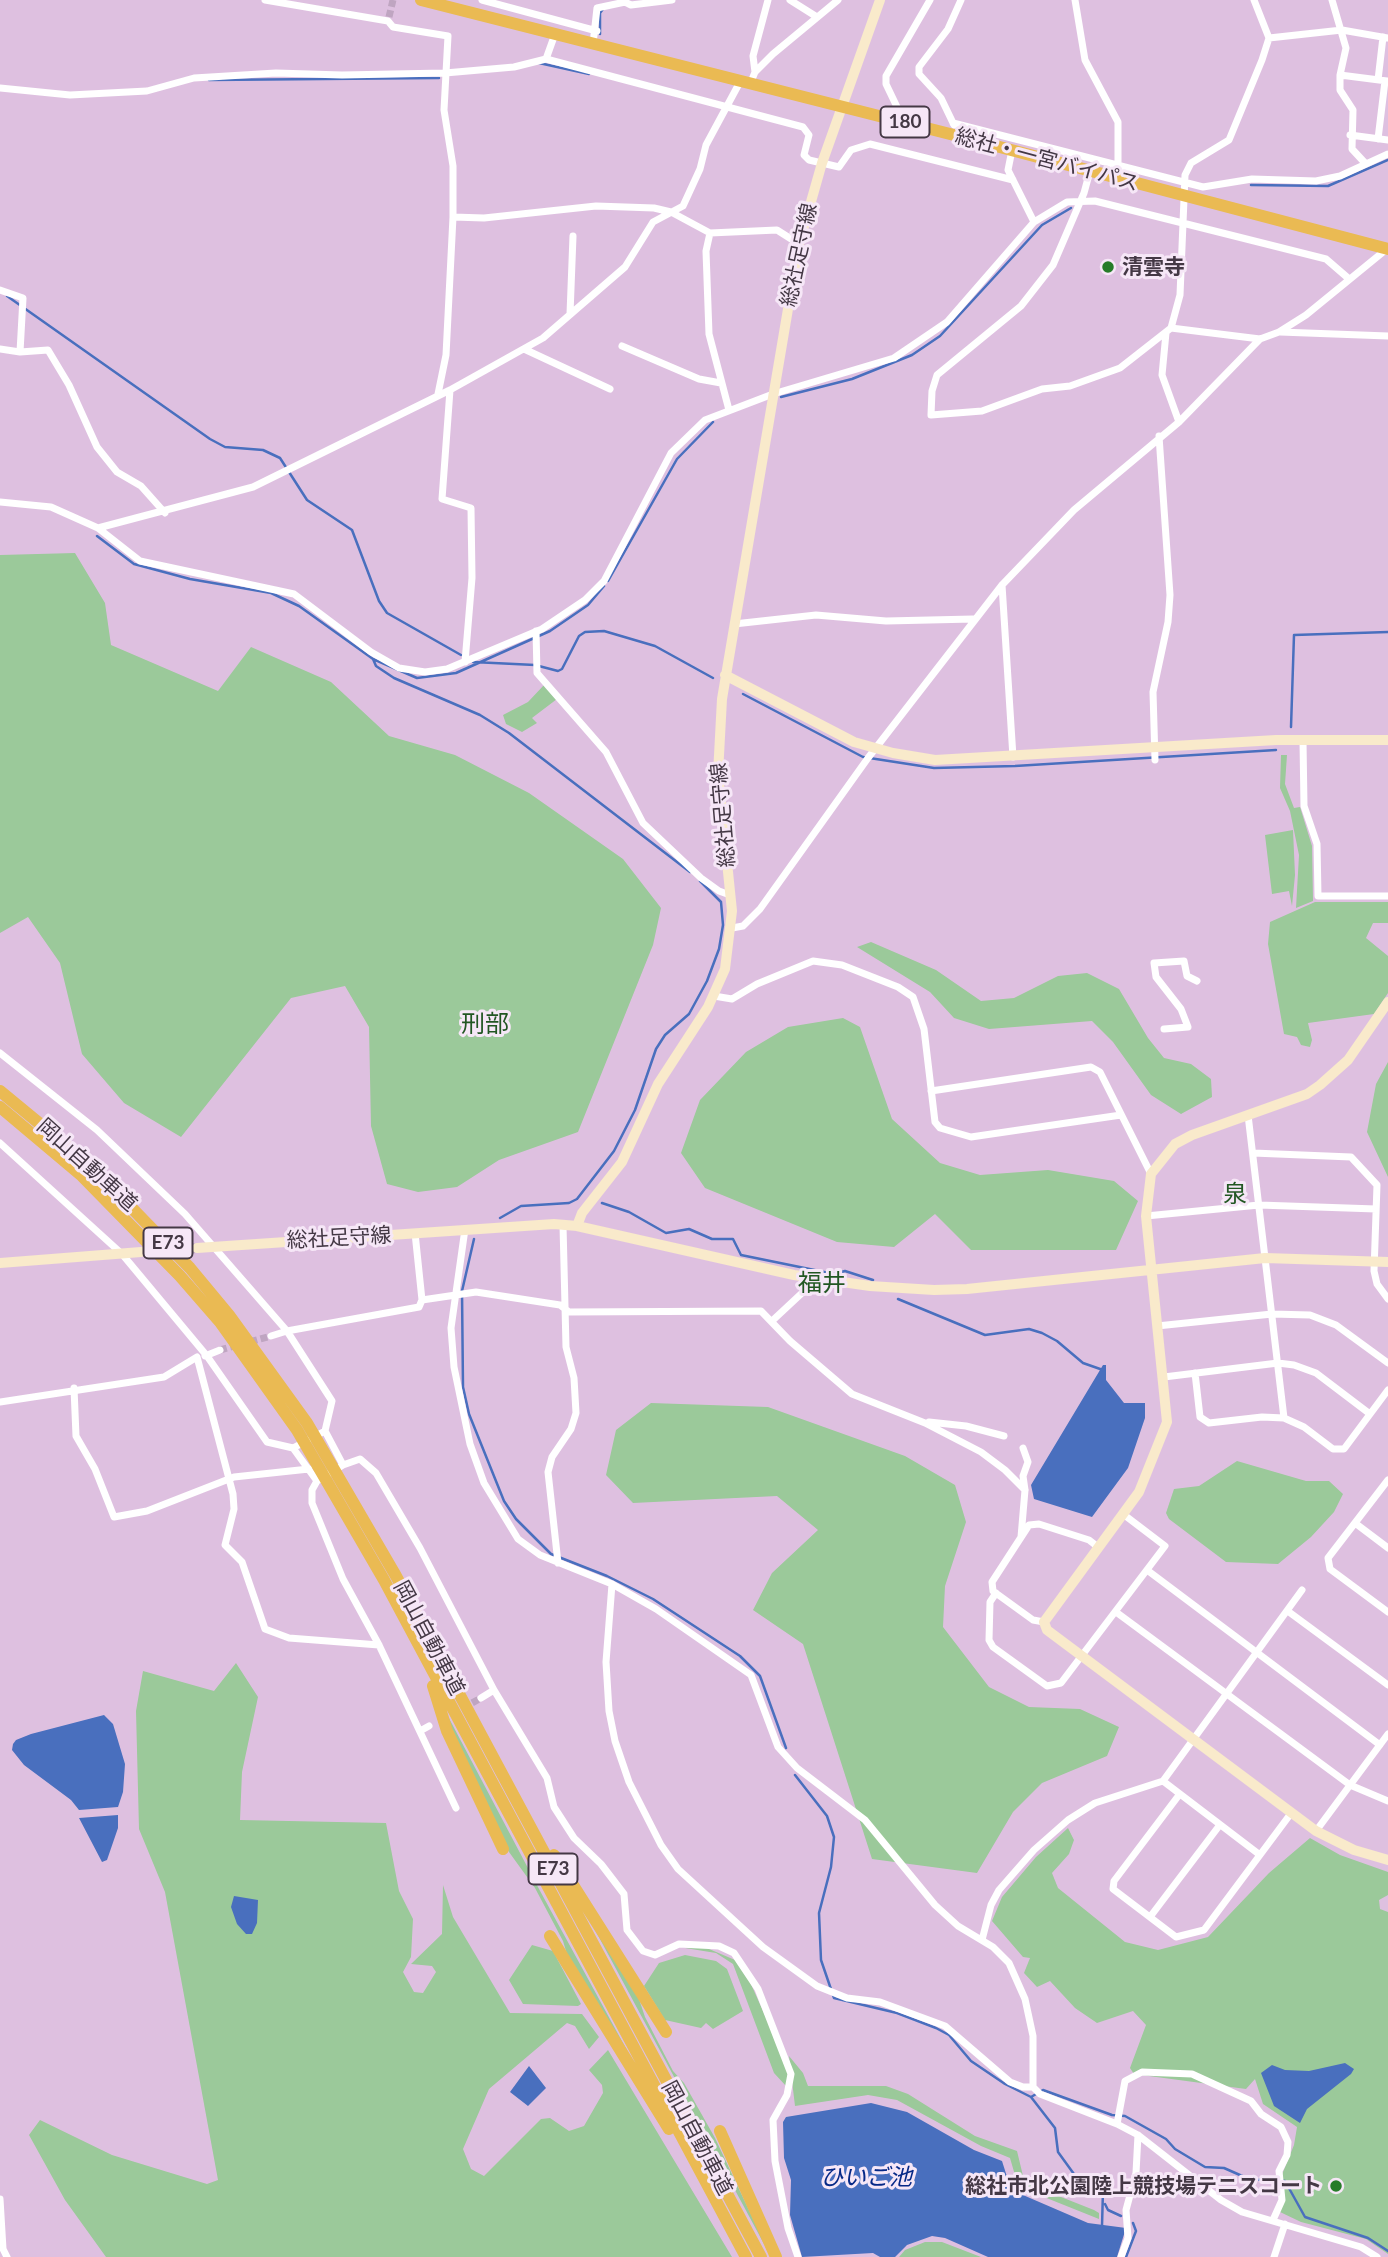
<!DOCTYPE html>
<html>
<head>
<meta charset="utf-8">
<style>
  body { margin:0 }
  canvas { display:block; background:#dec0e0 }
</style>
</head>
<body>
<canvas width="1388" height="2257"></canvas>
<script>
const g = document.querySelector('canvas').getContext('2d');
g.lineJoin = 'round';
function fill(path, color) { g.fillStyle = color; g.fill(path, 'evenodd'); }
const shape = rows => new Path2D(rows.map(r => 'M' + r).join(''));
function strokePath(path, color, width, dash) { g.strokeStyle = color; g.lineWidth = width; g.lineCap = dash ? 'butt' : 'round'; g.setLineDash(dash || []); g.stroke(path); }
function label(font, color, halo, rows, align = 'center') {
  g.font = font + ' Lato,"Noto Sans JP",sans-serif'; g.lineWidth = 6; g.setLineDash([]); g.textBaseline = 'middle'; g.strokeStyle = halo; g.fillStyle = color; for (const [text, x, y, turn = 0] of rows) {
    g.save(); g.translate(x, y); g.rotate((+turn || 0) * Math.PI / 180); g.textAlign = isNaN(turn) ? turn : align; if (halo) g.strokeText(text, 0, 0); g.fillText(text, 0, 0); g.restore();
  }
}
const green = shape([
  [75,553,105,603,111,645,218,691,251,647,331,682,389,736,455,755,529,793,623,859,661,908,653,945,578,1132,499,1160,457,1187,418,1192,387,1184,371,1126,369,1027,345,986,291,998,181,1137,124,1103,82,1054,60,963,28,917,0,933,0,555],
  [544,685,557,699,532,718,537,723,522,732,506,724,503,715,528,702],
  [1281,755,1287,755,1285,784,1294,808,1300,807,1312,846,1313,901,1296,908,1299,855,1290,811,1280,788],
  [1293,830,1295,875,1292,906,1289,891,1272,894,1265,835],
  [1315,902,1388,902,1388,923,1373,923,1366,938,1388,956,1388,993,1374,1014,1308,1023,1312,1040,1310,1047,1301,1045,1297,1037,1284,1034,1268,944,1270,922],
  [871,942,936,970,981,1001,1014,998,1058,976,1087,973,1119,989,1148,1038,1164,1058,1191,1064,1211,1079,1212,1097,1181,1114,1151,1095,1113,1042,1092,1021,989,1029,954,1018,930,992,857,947],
  [843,1018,860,1027,892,1119,940,1163,980,1175,1048,1170,1114,1181,1138,1201,1116,1250,971,1250,935,1214,894,1247,837,1242,705,1188,681,1153,700,1100,746,1052,788,1027],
  [1388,1062,1388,1177,1367,1132,1376,1084],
  [651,1403,768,1407,905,1456,955,1485,966,1522,945,1586,943,1627,989,1687,1029,1707,1080,1709,1119,1727,1107,1756,1042,1783,1013,1812,977,1873,872,1859,803,1644,753,1610,772,1573,818,1530,777,1496,633,1503,606,1475,616,1430],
  [1237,1461,1306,1481,1329,1481,1343,1494,1334,1512,1311,1537,1278,1564,1226,1562,1169,1519,1166,1513,1174,1489,1199,1486],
  [236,1663,258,1697,242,1772,240,1820,386,1823,399,1891,413,1919,411,1957,403,1972,414,1992,423,1993,436,1972,432,1966,411,1964,442,1934,443,1885,453,1917,510,2013,582,2014,599,2037,589,2049,575,2026,567,2023,489,2089,463,2149,471,2169,484,2176,541,2119,550,2118,569,2131,584,2126,603,2093,602,2085,589,2070,608,2050,732,2257,106,2257,65,2200,29,2135,40,2120,112,2155,207,2184,218,2180,165,1892,139,1829,136,1711,143,1671,214,1691],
  [442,1705,539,1889,629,2054,569,1961,563,1941,535,1888,509,1852,467,1768],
  [1068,1828,1074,1840,1069,1854,1052,1873,1058,1888,1125,1942,1158,1950,1208,1937,1269,1873,1310,1838,1340,1855,1388,1872,1388,1895,1379,1900,1380,1909,1388,1912,1388,2254,1366,2239,1301,2222,1280,2212,1281,2177,1294,2145,1297,2127,1263,2104,1255,2079,1246,2089,1134,2074,1130,2068,1146,2025,1133,2011,1097,2023,1075,2008,1050,1981,1037,1987,1024,1973,1030,1958,1023,1957,992,1921,1002,1897,1036,1857],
  [587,1915,638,1996,645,2017,673,2071,684,2083,715,2138,771,2257],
  [532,1945,553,1951,581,2004,578,2006,523,2004,509,1980],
  [702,1946,735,1960,750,1982,781,2051,788,2073,786,2086,774,2073,733,1964,716,1953,685,1948],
  [685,1955,716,1961,727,1969,743,2011,713,2029,706,2023,701,2028,665,2020,644,1986,659,1963],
  [789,2056,803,2073,808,2086,886,2086,908,2094,975,2136,1017,2151,1024,2180,1028,2184,1094,2210,1099,2213,1099,2219,1024,2189,1017,2182,1010,2158,981,2146,897,2100,868,2095,795,2106],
  [925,2242,942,2242,981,2257,899,2257,905,2250]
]);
const water = shape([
  [1103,1365,1106,1365,1106,1380,1124,1403,1145,1403,1145,1418,1128,1468,1092,1517,1034,1499,1031,1485],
  [104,1715,113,1724,125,1764,123,1792,118,1807,79,1810,71,1800,24,1765,12,1750,13,1744,16,1740,31,1734],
  [118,1815,118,1828,107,1860,102,1862,79,1818],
  [234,1896,258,1900,257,1923,252,1934,246,1934,237,1924,231,1907],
  [1345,2063,1354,2069,1351,2074,1307,2109,1300,2123,1274,2106,1261,2073,1272,2065,1285,2070,1309,2071],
  [529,2066,546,2088,528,2106,510,2092],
  [871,2103,907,2112,974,2150,1002,2161,1009,2183,1016,2192,1088,2223,1126,2228,1117,2257,988,2257,945,2238,932,2236,907,2245,895,2257,880,2257,873,2253,802,2257,790,2215,791,2180,784,2158,783,2122,786,2117]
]);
const stream = shape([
  [600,34,600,13,603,9],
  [539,63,589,74],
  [209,80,439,78],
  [1251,185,1328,186,1388,160],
  [7,296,210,439,225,447,263,450,280,458,307,500,352,530,379,601,387,613,461,655],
  [781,397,852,379,912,355,940,336,1042,225,1071,208],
  [97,536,134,564,190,579,271,593,299,606,373,659,417,678,456,673,550,631,588,605,604,586],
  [608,581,677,459,713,422],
  [373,659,376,666,394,678,480,715,509,733,690,872],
  [473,662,535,665,558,671,562,669,579,636,585,632,604,631,655,646,713,678],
  [743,694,863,757,934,768,1015,766,1276,750],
  [1291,727,1294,635,1388,632],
  [602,1203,629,1212,666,1233,689,1229,712,1239,733,1239,741,1255,834,1274,845,1271,873,1280],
  [500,1218,521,1206,569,1203,577,1199,614,1151,635,1110,656,1049,665,1035,689,1014,707,981,719,949,723,925,721,902,700,881],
  [474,1239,462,1291,463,1387,469,1414,504,1501,516,1519,551,1554,607,1576,653,1599,740,1656,760,1676,786,1748],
  [898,1299,985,1335,1029,1329,1042,1333,1057,1341,1083,1363,1103,1370],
  [795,1775,827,1816,834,1837,831,1867,819,1913,821,1960,834,1998,897,2013,936,2028,949,2035,971,2061,1005,2084,1031,2097,1055,2128,1058,2152,1079,2181,1103,2190,1102,2226],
  [1031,2097,1043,2090,1112,2115,1125,2116,1166,2139,1175,2149,1205,2167,1224,2168,1249,2179,1285,2181,1305,2217,1368,2238,1388,2251],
  [1105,2204,1108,2210,1121,2216],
  [1126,2257,1136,2231,1133,2223]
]);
const streetTunnel = shape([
  [389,17,393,0],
  [220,1350,271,1336],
  [463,1708,481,1698]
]);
const secondaryTunnel = shape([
  [170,1250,197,1248]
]);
const street = shape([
  [265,0,388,21,393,27,448,36,444,110,453,166,453,217,446,355,438,394],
  [482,0,597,31],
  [790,0,817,17],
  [1075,0,1085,60,1118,122,1118,164,1114,177],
  [1332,0,1346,48,1340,75,1340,90,1353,110,1352,149,1365,163],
  [1269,38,1342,30,1388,38],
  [593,44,597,8,625,2,631,5,672,0],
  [546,59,803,127,809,135,804,155,809,160,839,167,851,150,870,144,1013,180],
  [755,72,753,56,768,0],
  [1340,75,1387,81],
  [1378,80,1383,37],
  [751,82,755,72,773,54,838,0],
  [0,88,70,95,147,91,194,78,276,73,342,75,445,73,514,67,546,59,555,34],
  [897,107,886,84,886,76,930,0],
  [953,123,1203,187,1252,179,1316,181,1340,176,1388,154],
  [954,125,941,98,919,74,919,67,948,29,961,0],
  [1350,135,1388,140],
  [1378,139,1385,81],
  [1012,150,1008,170,1034,222],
  [1090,171,1084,193,1053,265,1021,306,937,375,932,391,931,415,982,411,1042,389,1070,386,1120,368,1171,328,1180,295,1185,175,1191,163,1229,140,1262,60,1269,38,1254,0],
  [453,217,484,218,596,206,654,208,671,212,710,233,777,230,799,244],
  [710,233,706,251,709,334,729,410],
  [0,290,23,298,20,352],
  [570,314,573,236],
  [1171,328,1260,339,1279,332,1306,315,1388,248],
  [1280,332,1388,336],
  [1166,333,1162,375,1179,422],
  [622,346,699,379,721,383],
  [0,349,20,352,48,350,69,385,97,447,117,472,141,486,165,513],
  [524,349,610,389],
  [450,390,442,499,471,508,472,578,465,662],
  [0,502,51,507,98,528,140,561,294,594,371,652,399,668,425,672,447,669,542,629,585,600,604,581,671,453,705,420,773,394,894,358,947,322,1034,222,1067,202,1095,201,1326,259,1348,278],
  [98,528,253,487,450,390,543,338,625,267,653,222,683,206,700,169,706,145,741,80],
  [1002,585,1013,757],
  [734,624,816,615,886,621,973,619],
  [536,631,537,673,606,752,643,823,701,878,719,891,730,895],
  [1303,741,1304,806,1317,844,1318,896,1388,896],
  [1155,760,1153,692,1168,622,1170,595,1159,436],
  [732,928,743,926,760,909,868,758,1002,585,1074,510,1179,422,1260,339],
  [714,996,732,999,757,984,813,961,842,965,898,987,913,997,924,1029,935,1122,940,1128,971,1137,1121,1115],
  [1164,1029,1188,1027,1181,1009,1156,977,1154,963,1184,961,1187,976,1197,981],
  [0,1053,97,1130,185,1214,287,1331,271,1336],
  [931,1091,1091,1067,1100,1072,1151,1174],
  [1248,1115,1284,1418],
  [0,1143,122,1254,207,1356,267,1442,293,1448,325,1431],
  [1253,1153,1351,1157,1377,1185,1374,1271,1377,1284,1388,1299],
  [1146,1216,1259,1205,1376,1209],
  [465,1229,451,1328,454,1367,470,1444,484,1483,518,1539,540,1555,612,1584,656,1609,751,1675,778,1747,797,1768,865,1820,935,1905,958,1926,993,1947,1009,1963,1025,1999,1033,2036,1033,2087,1040,2094,1117,2124,1138,2135,1221,2200,1242,2212,1361,2247,1377,2257],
  [422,1300,476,1292,560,1305,569,1312,761,1311,790,1341,852,1394,925,1423,981,1452,1005,1470,1025,1490],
  [772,1321,817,1279],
  [1157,1326,1272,1314,1310,1315,1336,1325,1388,1363],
  [205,1356,220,1350],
  [1195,1373,1200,1417,1209,1423,1262,1417,1284,1418,1304,1427,1333,1449,1344,1449,1388,1390],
  [1164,1377,1278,1363,1294,1365,1316,1373,1370,1414],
  [74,1388,76,1436,95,1469,114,1517,147,1511,234,1477,309,1469],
  [0,1402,164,1377,197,1357,233,1494,234,1509,225,1545,242,1562,265,1629,289,1638,379,1645],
  [929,1422,966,1426,1004,1436],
  [293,1448,317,1481],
  [343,1465,325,1431,332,1401,287,1331,419,1307,422,1300,415,1233],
  [1388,1480,1328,1558,1330,1569,1388,1612],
  [1355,1523,1388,1548],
  [1021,1537,1025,1490,1023,1476,1028,1462,1023,1448],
  [558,1563,548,1472,552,1457,571,1429,576,1413,574,1378,566,1347,563,1225],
  [1147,1570,1380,1745],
  [612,1584,606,1662,609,1711,615,1741,629,1782,661,1845,678,1869,763,1947,817,1986,847,1998,880,2002,945,2026,1010,2082,1023,2087,1033,2087],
  [996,1593,990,1602,989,1640,993,1647,1047,1686,1061,1683,1165,1546,1123,1514],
  [1116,1612,1350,1785,1388,1801],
  [1289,1612,1388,1685],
  [1044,1622,1033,1620,993,1591,992,1582,1029,1525,1039,1524,1089,1540,1098,1547],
  [481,1698,494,1690],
  [420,1731,429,1726],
  [1163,1781,1260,1855],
  [1179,1795,1114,1881,1113,1889,1176,1937,1204,1930,1292,1812],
  [456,1808,379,1645,343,1579,312,1503,312,1490,317,1481,343,1465,360,1459,376,1473,420,1548,494,1690,547,1778,554,1807,574,1838,601,1864,624,1894,627,1930,643,1951,655,1955,679,1944,719,1946,734,1953,758,1989,791,2074,787,2095,773,2120,775,2161,788,2228,798,2257],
  [1316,1831,1388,1734],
  [1150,1917,1219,1826],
  [982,1940,991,1905,999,1890,1034,1850,1068,1820,1095,1803,1163,1781,1302,1590],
  [1117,2124,1125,2081,1142,2072,1192,2074,1251,2101,1261,2114,1281,2127,1288,2142,1287,2155,1279,2171,1282,2200,1273,2220],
  [0,2199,3,2249,7,2257],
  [1121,2257,1128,2238,1126,2210,1136,2173,1138,2135],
  [1274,2257,1285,2224]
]);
const secondary = shape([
  [725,675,854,742,893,753,935,760,1276,740,1388,740],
  [1388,1002,1348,1060,1320,1085,1307,1094,1192,1135,1175,1144,1151,1174,1146,1216,1167,1422,1139,1492,1044,1622,1047,1630,1316,1831,1354,1850,1388,1860],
  [577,1226,582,1213,622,1162,658,1084,708,1007,725,969,732,911,718,774,722,699,799,244,822,163,880,0],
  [197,1248,554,1224,577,1226,794,1275,870,1286,934,1290,967,1289,1265,1258,1388,1262],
  [0,1263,141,1252]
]);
const highway = shape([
  [421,0,954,135,1388,249],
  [0,1091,91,1166,190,1268,229,1315,307,1423,396,1576,761,2257],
  [0,1107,82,1176,180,1276,220,1322,297,1430,384,1580,746,2257],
  [433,1686,447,1731,503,1849],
  [554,1855,666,2032],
  [550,1936,669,2129],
  [720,2131,776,2257]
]);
const markers = [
  [1108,267,7,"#267c29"],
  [1336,2186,7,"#267c29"]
];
const shields = [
  [905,122,49],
  [168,1243,49],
  [553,1869,49]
];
const shieldNames = [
  ["180",905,122],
  ["E73",168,1243],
  ["E73",553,1869]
];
const streetNames = [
  ["総社・一宮バイパス",1047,160,15],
  ["総社足守線",799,255,-78],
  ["総社足守線",723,815,-95],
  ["岡山自動車道",87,1165,42],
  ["総社足守線",339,1238,-3],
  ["岡山自動車道",429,1638,62],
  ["岡山自動車道",697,2138,62]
];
const poiNames = [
  ["清雲寺",1122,267],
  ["総社市北公園陸上競技場テニスコート",1322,2186,"right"]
];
const waterNames = [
  ["ひいご池",866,2178]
];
const quarterNames = [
  ["刑部",485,1024],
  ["泉",1235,1194],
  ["福井",822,1283]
];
fill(green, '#9bc99a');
fill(water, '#496fbe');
strokePath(stream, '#496fbe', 2.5);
strokePath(streetTunnel, '#bfa5c1', 7, [7, 3.5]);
strokePath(secondaryTunnel, '#bfa5c1', 10, [10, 5]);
strokePath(street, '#fff', 7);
strokePath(secondary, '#f9eacb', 10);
strokePath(highway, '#eaba53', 12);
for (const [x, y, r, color] of markers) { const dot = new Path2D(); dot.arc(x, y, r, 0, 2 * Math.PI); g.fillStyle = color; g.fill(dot); strokePath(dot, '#f6e7f7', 2.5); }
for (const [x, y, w] of shields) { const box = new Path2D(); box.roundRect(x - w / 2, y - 15.5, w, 31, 5); g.fillStyle = '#f6e7f7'; g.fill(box); strokePath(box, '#443845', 2); }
label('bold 19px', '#443845', null, shieldNames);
label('21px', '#443845', '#f6e7f7', streetNames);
label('bold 21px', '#443845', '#f6e7f7', poiNames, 'left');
label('italic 23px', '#062987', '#f6e7f7', waterNames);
label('24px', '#225723', '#f6e7f7', quarterNames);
</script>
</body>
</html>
